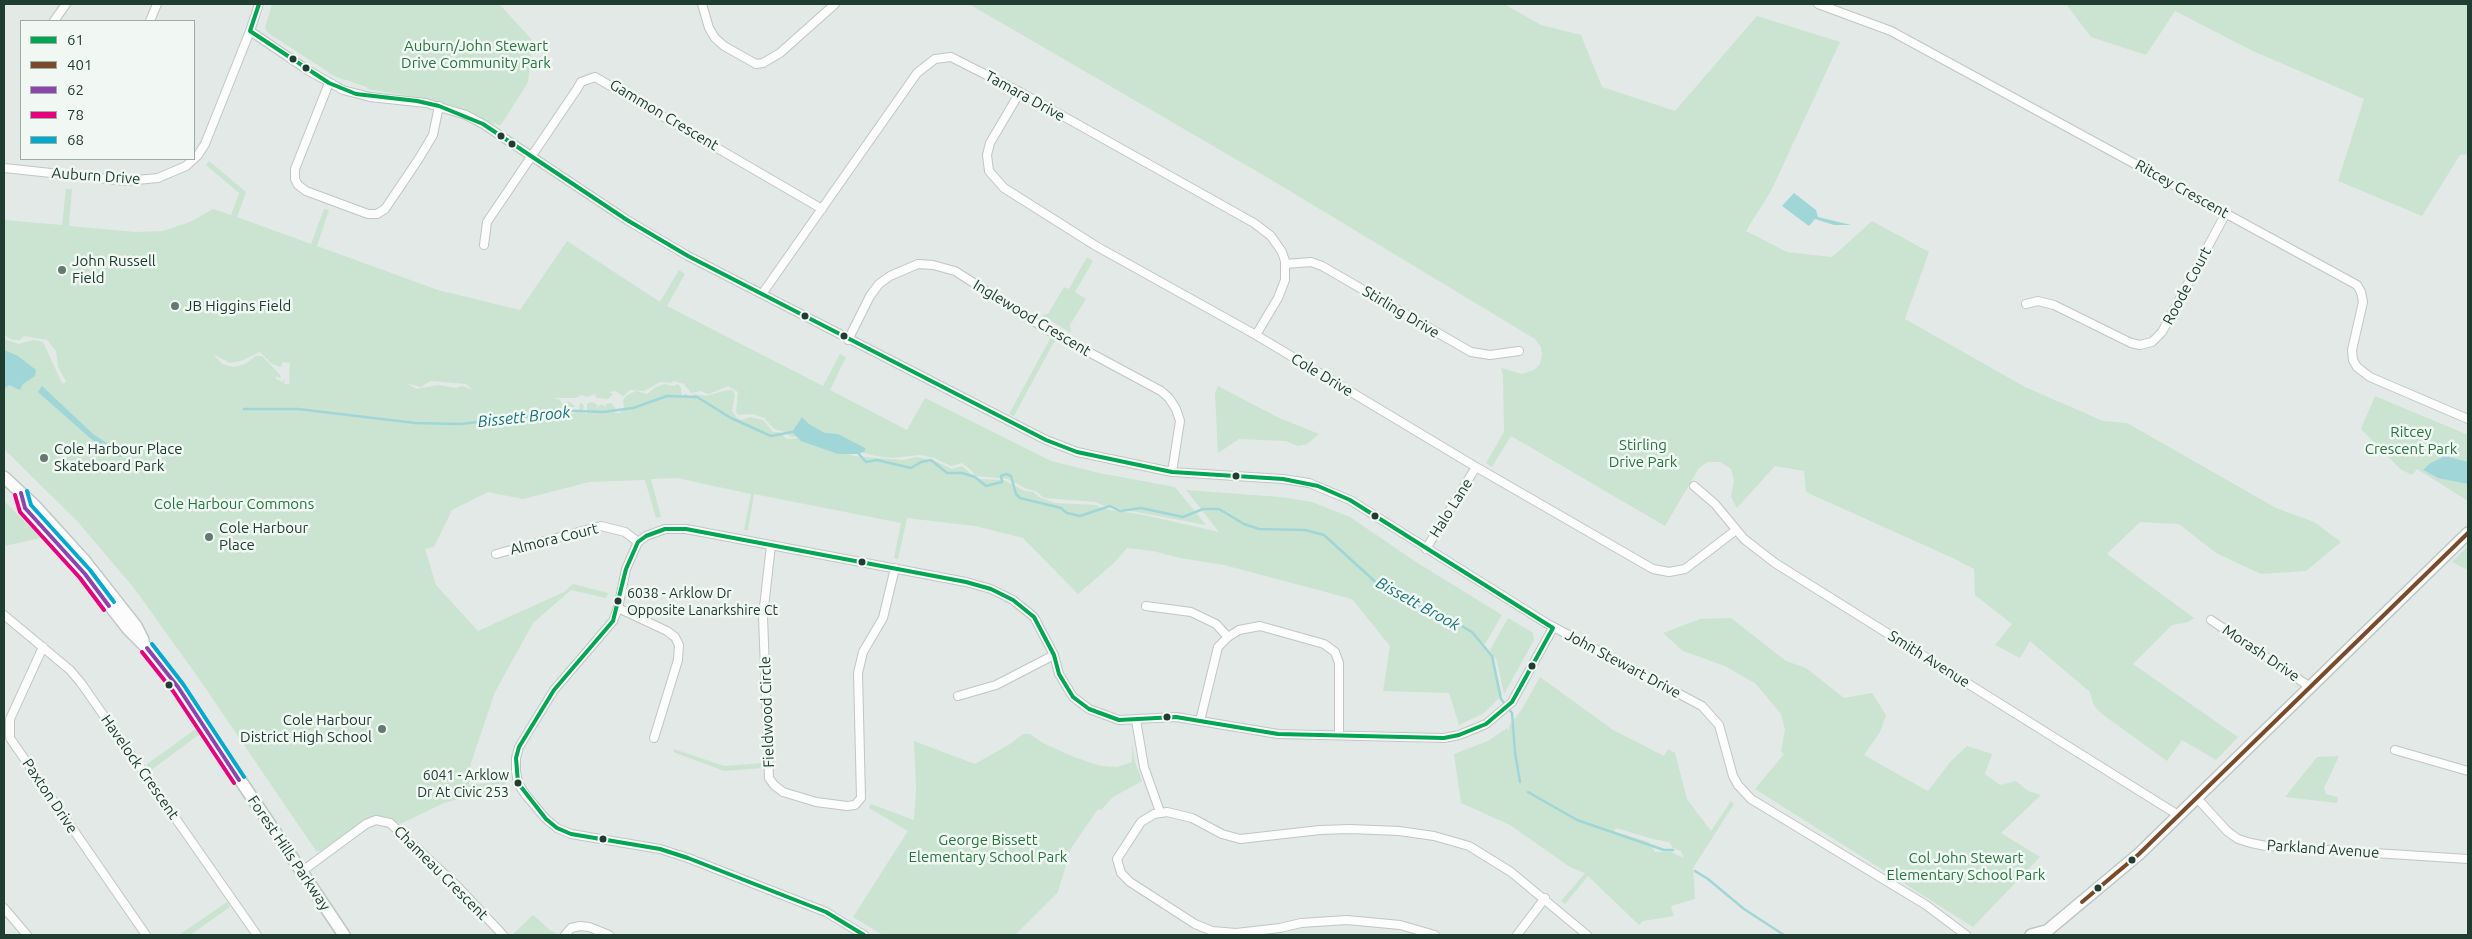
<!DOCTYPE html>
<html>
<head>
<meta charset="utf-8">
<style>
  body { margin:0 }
  #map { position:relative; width:2472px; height:939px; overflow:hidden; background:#e3e9e6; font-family:Ubuntu,sans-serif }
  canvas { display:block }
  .frame { position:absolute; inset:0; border:5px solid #203d32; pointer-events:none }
  .legend { position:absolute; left:20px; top:20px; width:175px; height:140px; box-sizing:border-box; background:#f1f8f4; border:1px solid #9dada6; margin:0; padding:6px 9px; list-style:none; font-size:15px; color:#203d32 }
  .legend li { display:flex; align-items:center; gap:10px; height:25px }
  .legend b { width:25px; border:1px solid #9dada6 }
</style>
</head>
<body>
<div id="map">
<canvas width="2472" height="939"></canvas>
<div class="frame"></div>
<ul class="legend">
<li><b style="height:6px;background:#00a651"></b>61</li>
<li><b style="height:6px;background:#7a4b2a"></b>401</li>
<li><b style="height:6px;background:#8e44ad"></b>62</li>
<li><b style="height:6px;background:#e5007d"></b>78</li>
<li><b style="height:6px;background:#00a9ce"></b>68</li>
</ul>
</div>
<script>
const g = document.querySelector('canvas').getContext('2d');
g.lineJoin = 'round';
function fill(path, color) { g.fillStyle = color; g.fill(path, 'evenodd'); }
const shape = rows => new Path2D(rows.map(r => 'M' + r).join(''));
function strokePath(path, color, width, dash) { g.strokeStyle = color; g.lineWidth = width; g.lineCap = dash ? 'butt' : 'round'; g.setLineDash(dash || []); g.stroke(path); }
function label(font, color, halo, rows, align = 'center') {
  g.font = font + ' Ubuntu,sans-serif'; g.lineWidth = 5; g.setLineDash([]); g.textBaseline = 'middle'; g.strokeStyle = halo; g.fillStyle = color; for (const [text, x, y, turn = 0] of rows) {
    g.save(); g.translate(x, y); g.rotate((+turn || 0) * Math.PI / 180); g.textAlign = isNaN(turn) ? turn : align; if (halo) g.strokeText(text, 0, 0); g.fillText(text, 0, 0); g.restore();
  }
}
const green = shape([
  [272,4,493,4,501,6,533,41,528,82,501,125,498,125,416,97,367,89,367,87,336,77,268,33,265,28],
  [969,4,1504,4,1541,25,1581,35,1602,87,1675,111,1757,16,1840,42,1772,189,1746,231,1787,252,1832,257,1872,221,1929,252,1905,319,2025,387,2103,421,2127,423,2276,508,2314,522,2341,542,2306,571,2261,574,2216,553,2179,524,2140,522,2107,554,2194,618,2188,622,2172,625,2133,664,2238,737,2216,760,2182,740,2167,761,2102,714,2094,706,2090,692,2030,641,2020,658,1995,645,2012,624,1975,595,1974,569,1955,559,1806,492,1804,471,1775,466,1737,508,1731,497,1734,480,1731,469,1720,462,1707,462,1699,468,1665,526,1511,436,1492,467,1486,463,1504,432,1503,375,1501,368,1522,374,1534,370,1540,364,1542,355,1541,347,1535,339,1270,179],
  [2066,4,2468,4,2468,154,2460,155,2422,216,2338,181,2364,99,2253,51,2175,11,2146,55,2091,37],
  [209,161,246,192,237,217,311,244,324,209,329,210,317,246,438,290,520,310,567,241,660,302,679,270,685,274,667,306,823,386,840,354,846,357,830,390,907,430,925,398,1051,461,1099,473,1175,487,1206,525,1105,506,1095,502,1044,498,1036,491,1027,489,1008,479,975,476,971,470,962,463,951,466,934,458,920,455,892,458,876,456,801,436,791,437,782,431,774,429,764,418,752,414,738,415,736,412,738,392,728,386,709,394,700,391,691,393,684,384,674,381,671,383,660,382,644,391,630,390,623,396,615,391,609,392,613,394,608,399,597,398,594,394,588,397,581,395,576,398,554,398,560,400,562,404,569,402,575,406,569,409,571,414,579,411,580,402,584,406,582,412,587,414,587,404,592,402,598,405,596,409,601,404,606,407,606,404,611,403,616,409,615,413,620,413,624,407,623,400,626,396,636,391,647,394,656,387,665,384,673,386,678,384,681,388,682,396,686,393,689,397,695,394,706,396,727,390,732,390,735,395,732,411,737,418,741,420,750,417,763,420,773,432,779,432,787,439,800,438,854,456,903,460,917,457,935,461,952,469,962,466,977,479,1004,480,1024,491,1033,492,1041,498,1055,503,1096,505,1104,509,1144,515,1219,532,1186,490,1280,497,1312,502,1350,517,1416,562,1502,615,1485,644,1477,641,1493,655,1490,650,1508,618,1533,633,1534,640,1504,694,1497,661,1494,656,1496,674,1502,695,1484,713,1459,725,1449,693,1383,691,1390,646,1352,599,1224,565,1180,558,1153,551,1127,548,1114,563,1078,594,1023,538,975,526,907,518,898,559,894,558,901,523,754,494,748,530,744,530,751,494,677,478,651,479,661,517,656,518,645,480,589,482,523,499,488,492,452,510,434,547,425,549,436,585,478,631,564,592,573,584,608,593,606,598,571,590,533,623,495,692,471,763,469,785,505,781,507,786,444,803,400,824,388,817,370,818,320,851,316,851,202,683,134,588,78,522,4,449,4,339,19,344,33,340,43,342,61,381,64,384,66,381,58,367,56,351,47,340,24,336,20,340,13,340,4,335,4,220,62,225,66,189,72,189,69,226,135,232,163,231,190,222,213,209,231,215,239,193,206,165],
  [260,352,272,364,281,367,283,362,290,363,289,384,284,384,285,378,283,382,276,379,276,376,280,378,281,376,262,356,256,356,245,364,234,367,222,364,213,354,230,363,241,361],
  [430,381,466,384,472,390,462,386,456,388,438,385,416,389,406,383,421,387],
  [1087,257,1093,261,1075,292,1086,299,1070,325,1071,333,1042,315,1048,314,1064,287,1069,289],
  [1051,337,1055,340,1014,416,1009,414],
  [1218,386,1277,417,1319,434,1307,444,1298,446,1286,441,1239,439,1218,453,1215,393],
  [2375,396,2468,435,2468,501,2417,469,2412,475,2400,469,2361,429],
  [4,501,41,538,4,546],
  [2468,546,2468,570,2452,562],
  [1731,618,1786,661,1806,668,1844,698,1872,693,1886,715,1880,732,1864,755,1924,789,1928,791,1951,761,1967,746,1992,754,1985,774,2000,785,2016,781,2028,791,2041,795,2001,833,2040,857,1973,927,1755,789,1784,754,1781,751,1785,730,1781,714,1756,684,1725,666,1683,651,1663,633,1700,619],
  [1540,677,1613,730,1664,756,1668,749,1675,753,1687,799,1711,831,1731,801,1734,804,1693,868,1695,899,1671,906,1674,916,1643,921,1639,925,1588,876,1565,904,1561,901,1585,873,1570,867,1510,825,1461,803,1454,754,1488,741,1507,728,1509,731,1509,726,1522,709],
  [1616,828,1653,839,1669,842,1673,848,1681,851,1684,858,1671,852,1655,852,1649,842,1616,832,1614,831],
  [197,728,201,733,150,771,146,765],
  [1023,734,1030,734,1043,743,1074,757,1101,766,1117,767,1132,762,1132,743,1135,762,1142,781,1113,797,1101,810,1098,809,1071,848,1058,892,1015,935,883,935,853,917,908,831,869,808,871,804,914,820,916,788,914,741,975,764,1010,744],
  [674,749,724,766,764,763,763,768,724,771,673,752],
  [2339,756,2324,788,2326,794,2338,797,2337,803,2285,797,2317,757],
  [227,902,230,907,190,935,179,935],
  [533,915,551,931,556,934,514,935,513,934]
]);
const water = shape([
  [1794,193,1816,210,1818,217,1851,225,1834,225,1815,219,1809,226,1782,206],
  [4,350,18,356,36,370,35,376,23,384,20,390,9,385,4,389],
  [42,386,93,434,120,452,124,456,116,457,90,438,38,392],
  [802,417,809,424,825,433,838,434,865,448,865,451,859,454,838,454,801,441,792,432],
  [2445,456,2468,462,2468,484,2438,478,2423,470,2429,464]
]);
const stream = shape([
  [244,409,298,409,415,423,460,424,542,415,555,410,603,412,633,408,667,396,697,397,731,418,771,436,792,432],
  [859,454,866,462,877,460,911,468,921,462,931,460,947,473,962,473,975,477,986,486,1002,482,1001,476,1006,474,1011,476,1016,494,1020,498,1061,508,1067,513,1080,516,1110,506,1120,511,1141,508,1183,517,1203,509,1219,509,1244,524,1259,529,1305,530,1324,535,1381,587,1455,622,1472,632,1492,656,1501,699,1512,713,1515,752,1520,782],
  [1528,792,1577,820,1664,850,1673,850],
  [1695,871,1708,879,1744,909,1784,935]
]);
const minor = shape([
  [702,4,709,28,715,38,724,46,756,64,763,63,780,53,835,4],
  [1818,4,1891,31,2357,285,2361,292,2363,302,2352,350,2353,360,2357,367,2370,377,2468,419],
  [54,21,66,4],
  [150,21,157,4],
  [250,31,309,71,343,90,370,97,426,103,466,115,483,124,627,220,688,256,1046,440,1077,452,1172,472,1283,479,1309,483,1350,500,1546,623,1702,706,1719,725,1733,776,1738,785,1751,799,1926,905,1966,935],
  [329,83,295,169,295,179,298,185,306,191,368,214,377,214,385,209,418,160,433,135,439,106],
  [1020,92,990,143,987,155,989,171,1004,188,1096,246,1256,335,1476,467,1653,569,1669,572,1685,569,1736,530],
  [4,168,126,181,158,178,186,166,198,155,205,144,250,31,259,4],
  [484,245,487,222,577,89,581,82,595,77,822,209],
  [1285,264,1311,262,1322,266,1471,352,1490,355,1519,351],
  [762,294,917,73,935,59,951,57,1020,92,1254,223,1271,236,1282,252,1285,261,1285,280,1278,298,1256,335],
  [2026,304,2038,301,2054,305,2131,343,2140,345,2152,342,2162,332,2226,213],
  [848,340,870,296,879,284,890,276,918,264,933,265,955,271,1046,329,1161,391,1169,398,1176,409,1180,421,1172,472],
  [1694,486,1715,504,1744,539,1775,563,2178,815],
  [771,545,763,616,769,778,774,785,783,792,816,802,847,806,855,805,861,798,858,673,863,652,883,618,895,568],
  [1426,549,1476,467],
  [496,554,601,526,625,532,638,542],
  [1146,606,1191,612,1216,624,1228,637],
  [618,608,667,631,675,637,679,645,678,660,654,738],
  [4,615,70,670,81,683,257,935],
  [2211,620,2310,687],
  [43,647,10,719,10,738,146,935],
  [958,696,996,685,1054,655],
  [1136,720,1144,767,1160,812],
  [1200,721,1218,647,1228,637,1239,630,1260,626,1324,644,1335,652,1339,663,1339,734],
  [2395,750,2468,771],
  [2196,797,2227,831,2238,839,2251,843,2266,846,2468,859],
  [301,872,366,824,376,820,390,823,458,887,503,935],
  [4,908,27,935],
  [565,935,571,928,580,926,589,927,609,935],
  [864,935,826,912,688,858,660,849,571,834,557,828,546,819,525,794,518,783,516,771,516,758,519,747,554,690,613,621,618,608,626,569,638,542,646,536,665,529,686,529,966,582,991,589,1013,600,1034,617,1054,655,1059,674,1073,697,1089,709,1119,720,1176,717,1278,734,1444,738,1459,735,1486,724,1512,702,1553,628],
  [1435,935,1400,925,1347,920,1301,923,1280,928,1236,933,1212,931,1195,924,1130,882,1121,873,1117,859,1141,822,1154,814,1167,812,1192,818,1222,834,1240,839,1320,830,1350,829,1399,831,1434,836,1469,846,1511,872,1587,935],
  [1517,935,1545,898]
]);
const secondary = shape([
  [4,477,34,505,84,560,136,626,143,640],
  [21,493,25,508,85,574,128,629,147,648,178,687,344,935],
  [2031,935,2046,931],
  [2042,935,2139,854,2468,533]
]);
const bus1 = shape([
  [259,4,250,31,329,83,356,94,417,101,439,106,483,124,627,220,688,256,1046,440,1077,452,1172,472,1283,479,1318,486,1350,500,1553,628,1512,702,1486,724,1459,735,1444,738,1278,734,1176,717,1119,720,1089,709,1073,697,1059,674,1054,655,1034,617,1013,600,991,589,966,582,686,529,665,529,646,536,638,542,626,569,613,621,554,690,519,747,516,758,518,783,546,819,557,828,571,834,660,849,688,858,826,912,864,935]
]);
const bus2 = shape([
  [2082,902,2139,854,2468,533]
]);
const bus3 = shape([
  [21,493,25,508,85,574,109,606],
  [147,648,178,687,239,780]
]);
const bus4 = shape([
  [15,495,20,512,80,578,104,610],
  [142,652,173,691,234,783]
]);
const bus5 = shape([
  [27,491,31,505,90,570,114,602],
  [152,644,183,684,244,777]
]);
const markers = [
  [293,59,4.5,"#203d32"],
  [306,68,4.5,"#203d32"],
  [501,136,4.5,"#203d32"],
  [512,144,4.5,"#203d32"],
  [62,270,5,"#647971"],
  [175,306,5,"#647971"],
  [805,316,4.5,"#203d32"],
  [844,336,4.5,"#203d32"],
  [44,458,5,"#647971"],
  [1236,476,4.5,"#203d32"],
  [1375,516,4.5,"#203d32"],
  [209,537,5,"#647971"],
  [862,562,4.5,"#203d32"],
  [618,601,4.5,"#203d32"],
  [1532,666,4.5,"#203d32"],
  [169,685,4.5,"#203d32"],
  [1167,717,4.5,"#203d32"],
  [382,729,5,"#647971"],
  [518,783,4.5,"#203d32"],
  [603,839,4.5,"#203d32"],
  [2132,860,4.5,"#203d32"],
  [2098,888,4.5,"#203d32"]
];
const busNames = [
  ["6038 - Arklow Dr",627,593],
  ["Opposite Lanarkshire Ct",627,610],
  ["6041 - Arklow",509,775,"right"],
  ["Dr At Civic 253",509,792,"right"]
];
const parkNames = [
  ["Auburn/John Stewart",476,46],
  ["Drive Community Park",476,63],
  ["Ritcey",2411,432],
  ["Crescent Park",2411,449],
  ["Stirling",1643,445],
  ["Drive Park",1643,462],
  ["Cole Harbour Commons",234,504],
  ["George Bissett",988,840],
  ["Elementary School Park",988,857],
  ["Col John Stewart",1966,858],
  ["Elementary School Park",1966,875]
];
const streetNames = [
  ["Tamara Drive",1025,96,29],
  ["Gammon Crescent",664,115,31],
  ["Auburn Drive",96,176,4],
  ["Ritcey Crescent",2182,189,29],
  ["Roode Court",2187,286,-62],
  ["Stirling Drive",1401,312,31],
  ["Inglewood Crescent",1032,318,31],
  ["Cole Drive",1322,375,31],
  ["Halo Lane",1451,508,-58],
  ["Almora Court",554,539,-14],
  ["Morash Drive",2261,653,34],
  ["Smith Avenue",1929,659,32],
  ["John Stewart Drive",1623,664,28],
  ["Fieldwood Circle",767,712,-92],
  ["Havelock Crescent",140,767,55],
  ["Paxton Drive",50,796,56],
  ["Parkland Avenue",2323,849,4],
  ["Forest Hills Parkway",289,853,56],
  ["Chameau Crescent",441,873,45]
];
const poiNames = [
  ["John Russell",72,261],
  ["Field",72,278],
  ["JB Higgins Field",185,306],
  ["Cole Harbour Place",54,449],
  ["Skateboard Park",54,466],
  ["Cole Harbour",219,528],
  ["Place",219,545],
  ["Cole Harbour",372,720,"right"],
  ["District High School",372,737,"right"]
];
const waterNames = [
  ["Bissett Brook",524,417,-6],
  ["Bissett Brook",1418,604,29]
];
fill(green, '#cbe3d1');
fill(water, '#a1d6d9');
strokePath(stream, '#a1d6d9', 2.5);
strokePath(minor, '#c0c6c3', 10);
strokePath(secondary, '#bec7c3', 14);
strokePath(minor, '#fbfcfb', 8);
strokePath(secondary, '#fbfcfb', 11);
strokePath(bus1, '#00a651', 4);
strokePath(bus2, '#7a4b2a', 4);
strokePath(bus3, '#8e44ad', 4);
strokePath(bus4, '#e5007d', 4);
strokePath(bus5, '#00a9ce', 4);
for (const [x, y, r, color] of markers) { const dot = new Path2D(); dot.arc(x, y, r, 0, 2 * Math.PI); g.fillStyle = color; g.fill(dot); strokePath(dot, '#f1f8f4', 2); }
label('14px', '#203d32', '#f1f8f4', busNames, 'left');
label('15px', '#28753f', '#f1f8f4', parkNames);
label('15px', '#203d32', '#f1f8f4', streetNames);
label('15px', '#203d32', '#f1f8f4', poiNames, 'left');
label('italic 16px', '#18737b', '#f1f8f4', waterNames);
</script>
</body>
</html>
